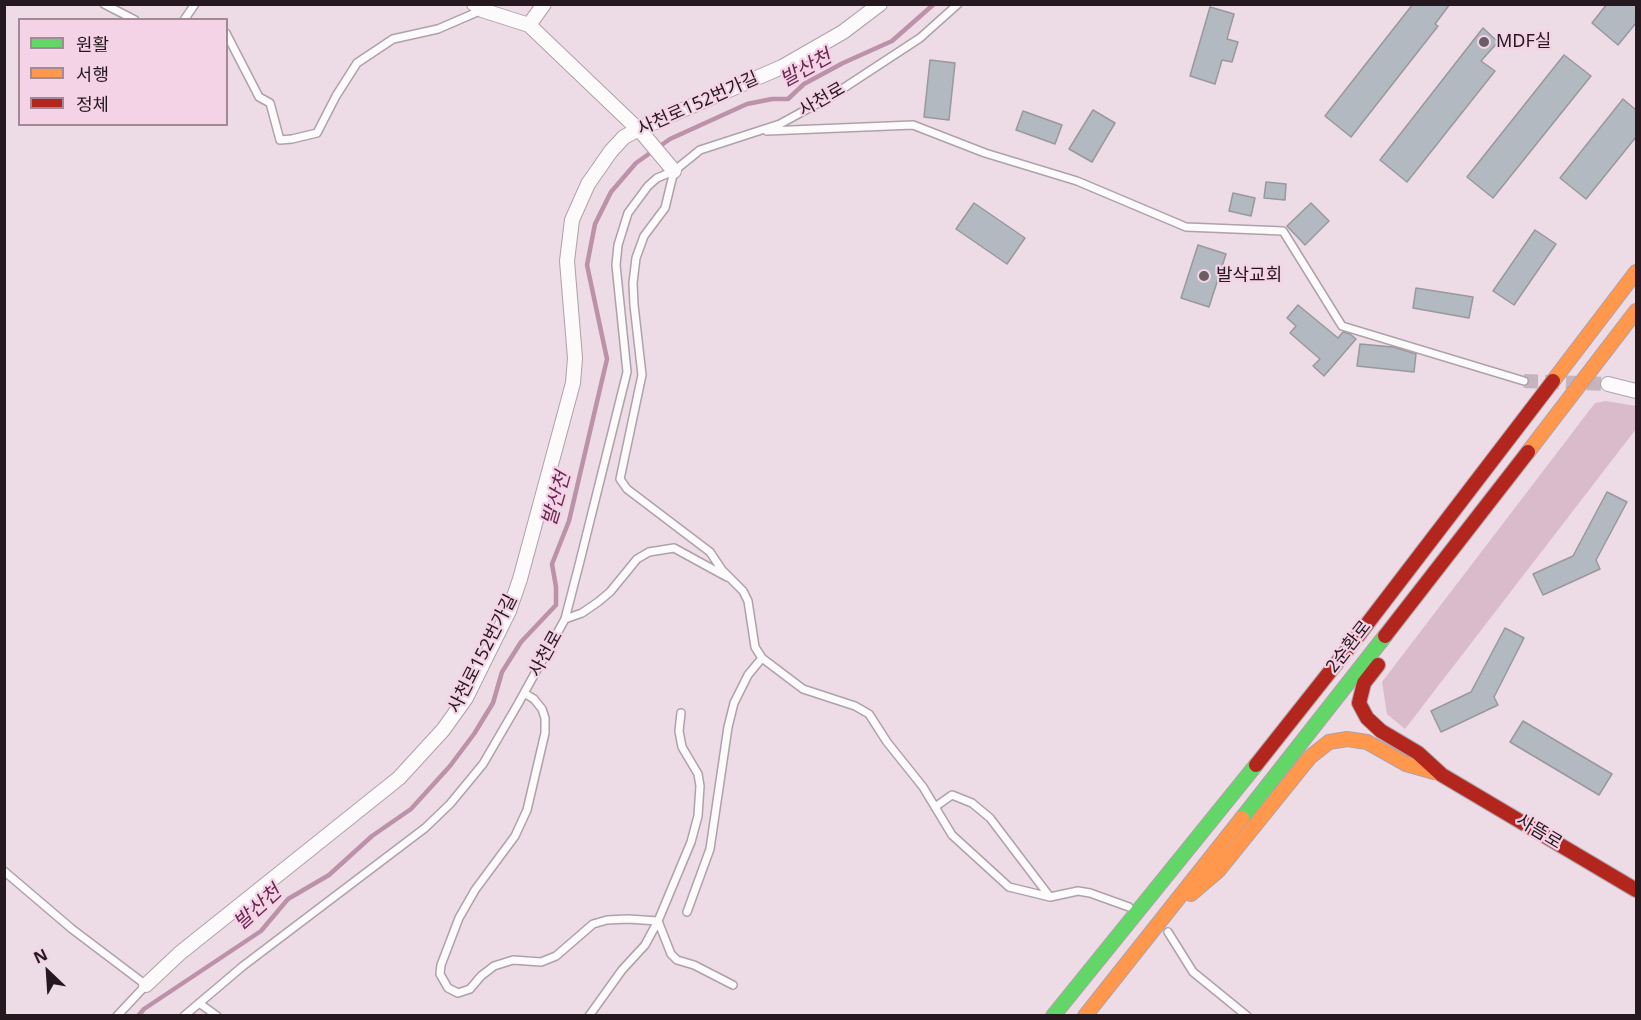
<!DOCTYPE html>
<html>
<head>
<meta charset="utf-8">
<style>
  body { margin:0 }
  #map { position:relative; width:1641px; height:1020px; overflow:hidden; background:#eddbe5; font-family:"Noto Sans","Noto Sans KR",sans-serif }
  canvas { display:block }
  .frame { position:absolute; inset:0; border:6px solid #25191f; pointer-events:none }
  .legend { position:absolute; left:18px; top:18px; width:210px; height:108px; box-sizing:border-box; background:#f5d3e6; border:2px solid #a28996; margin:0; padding:8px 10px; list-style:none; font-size:18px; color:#25191f }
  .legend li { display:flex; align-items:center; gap:12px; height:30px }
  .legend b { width:30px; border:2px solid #a28996 }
  .north { position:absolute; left:18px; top:942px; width:60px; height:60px; -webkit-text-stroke:4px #f5d3e6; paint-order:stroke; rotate:335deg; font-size:16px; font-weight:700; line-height:24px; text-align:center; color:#25191f }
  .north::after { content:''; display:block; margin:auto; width:21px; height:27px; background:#25191f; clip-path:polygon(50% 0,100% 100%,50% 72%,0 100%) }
</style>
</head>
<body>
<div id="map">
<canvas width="1641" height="1020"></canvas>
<div class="frame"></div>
<ul class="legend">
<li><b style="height:8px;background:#63d668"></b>원활</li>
<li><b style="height:8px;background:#ff974d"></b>서행</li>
<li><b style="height:8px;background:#b3261e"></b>정체</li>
</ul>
<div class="north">N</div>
</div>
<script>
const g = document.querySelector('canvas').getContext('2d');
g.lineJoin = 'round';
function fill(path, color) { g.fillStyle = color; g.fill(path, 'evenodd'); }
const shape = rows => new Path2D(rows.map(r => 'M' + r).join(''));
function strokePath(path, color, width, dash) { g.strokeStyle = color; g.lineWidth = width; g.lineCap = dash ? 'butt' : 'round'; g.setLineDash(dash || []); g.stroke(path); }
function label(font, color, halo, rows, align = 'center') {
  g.font = font + ' "Noto Sans","Noto Sans KR",sans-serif'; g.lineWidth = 4.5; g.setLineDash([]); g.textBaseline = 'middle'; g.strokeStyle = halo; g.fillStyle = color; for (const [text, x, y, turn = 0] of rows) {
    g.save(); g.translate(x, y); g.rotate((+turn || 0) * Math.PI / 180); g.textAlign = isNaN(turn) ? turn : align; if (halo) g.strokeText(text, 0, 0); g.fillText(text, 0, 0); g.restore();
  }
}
const green = shape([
  [1606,401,1636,406,1636,429,1405,729,1387,714,1382,682,1595,403]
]);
const stream = shape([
  [138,1016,144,1009,261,931,288,899,329,875,372,836,411,809,450,766,474,734,493,703,502,672,521,642,556,605,556,587,552,564,569,521,607,359,587,265,595,224,611,192,636,163,670,139,747,104,772,99,788,99,804,84,843,63,892,41,934,4]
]);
const building = shape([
  [1413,4,1450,4,1435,24,1438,26,1351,137,1325,116,1413,4],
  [1607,4,1636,4,1636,23,1618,45,1592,23,1607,4],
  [1210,7,1234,14,1227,39,1238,42,1232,62,1222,60,1215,84,1190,76,1210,7],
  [1483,28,1498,42,1481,61,1495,71,1407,182,1380,160,1483,28],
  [1564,55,1591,76,1493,198,1467,177,1564,55],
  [930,60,955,63,949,120,924,117,930,60],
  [1623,99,1636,110,1636,137,1586,199,1560,178,1623,99],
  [1093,110,1115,123,1092,162,1069,149,1093,110],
  [1023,111,1062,125,1055,144,1016,130,1023,111],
  [1266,182,1286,184,1285,200,1264,198,1266,182],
  [1233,193,1255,198,1251,216,1229,211,1233,193],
  [974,203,1025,238,1007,264,956,229,974,203],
  [1311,203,1329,221,1305,245,1287,226,1311,203],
  [1535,230,1556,244,1514,305,1493,291,1535,230],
  [1198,245,1226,254,1209,307,1181,298,1198,245],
  [1416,288,1473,297,1469,318,1413,308,1416,288],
  [1298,305,1338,338,1343,332,1350,334,1356,339,1324,376,1313,366,1320,359,1290,333,1296,326,1287,318,1298,305],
  [1360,344,1393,347,1416,354,1414,372,1357,366,1360,344],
  [1607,492,1627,502,1596,560,1600,569,1543,595,1533,574,1573,556,1607,492],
  [1505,628,1524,638,1494,697,1498,705,1441,732,1431,711,1471,692,1505,628],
  [1523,721,1612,774,1599,795,1510,742,1523,721]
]);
const streetTunnel = shape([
  [1524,381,1608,384]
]);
const lane = shape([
  [104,4,135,20],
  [184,20,195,4],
  [226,33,259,97,270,103,280,140,292,139,317,133,336,96,357,63,393,39,438,29,482,10],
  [767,131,913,125,985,153,1077,181,1186,227,1283,231,1342,326,1524,381],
  [674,171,665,208,644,236,636,258,633,283,634,305,642,375,620,479,627,489,710,552,722,570,743,591,748,601,755,647,762,658,803,689,855,706,869,714,887,742,923,787,952,835,1009,887,1050,897,1078,891,1090,893,1129,907],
  [565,619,582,613,598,602,610,592,637,559,649,552,674,548,727,577],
  [524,693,534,699,542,709,545,718,545,733,527,810,515,836,475,890,459,918,441,965,440,974,448,988,458,993,470,989,481,976,494,966,513,960,541,962,556,956,593,924,607,920,628,919,658,921,671,954,677,960,694,965,733,985],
  [935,807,952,795,972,803,990,818,1050,897],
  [4,871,72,929,146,985,117,1016],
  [687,912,710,849,728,727,734,703,748,675,762,658],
  [1168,932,1193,972,1247,1016],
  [199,1003,217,1016],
  [184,1016,243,966,425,828,450,804,483,764,518,704,565,619,580,561,627,372,616,265,618,245,628,213,648,186,657,178,674,171,700,150,780,124,833,95,920,38,958,4],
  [589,1016,622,970,645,945,658,921,691,842,698,816,700,786,698,774,682,747,679,731,681,713]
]);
const street = shape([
  [474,4,482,10,529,25,643,134,674,171],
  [529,25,544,4],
  [1608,384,1636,391],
  [146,985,180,953,399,778,443,730,466,698,509,611,520,579,573,383,575,358,567,261,572,220,588,184,611,151,624,137,641,128,782,67,843,32,880,4]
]);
const fast = shape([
  [1242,818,1385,636],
  [1053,1016,1256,765]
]);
const slow = shape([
  [1553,381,1636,272],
  [1528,452,1636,311],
  [1191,894,1218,871,1310,757,1329,742,1347,739,1367,742,1406,764,1434,772],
  [1085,1016,1242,818]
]);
const jam = shape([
  [1385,636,1528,452],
  [1378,665,1364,683,1359,703,1367,718,1381,731,1418,753,1442,775,1636,890],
  [1256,765,1351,645,1553,381]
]);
const markers = [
  [1484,42,6,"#6b5d64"],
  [1204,276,6,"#6b5d64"]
];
const poiNames = [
  ["MDF실",1496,42],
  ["발삭교회",1216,276]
];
const streetNames = [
  ["사천로",822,100,-30],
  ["사천로152번가길",698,104,-24],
  ["2순환로",1349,647,-52],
  ["사천로152번가길",483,654,-63],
  ["사천로",546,654,-61],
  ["사뜸로",1539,832,31]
];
const waterNames = [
  ["발산천",806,69,-29],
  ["발산천",557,499,-74],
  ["발산천",258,908,-42]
];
fill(green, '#dabbcc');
strokePath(stream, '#bc91aa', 4.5);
fill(building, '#b2b9c0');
strokePath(building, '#98989d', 1.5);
strokePath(streetTunnel, '#c5b4bd', 14, [14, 7]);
strokePath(lane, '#afa1a9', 10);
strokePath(street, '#afa1a9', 16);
strokePath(fast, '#afa1a9', 16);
strokePath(slow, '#afa1a9', 16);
strokePath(jam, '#afa1a9', 16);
strokePath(lane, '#fcfafb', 7);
strokePath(street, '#fcfafb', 14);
strokePath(fast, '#63d668', 14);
strokePath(slow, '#ff974d', 14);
strokePath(jam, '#b3261e', 14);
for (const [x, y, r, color] of markers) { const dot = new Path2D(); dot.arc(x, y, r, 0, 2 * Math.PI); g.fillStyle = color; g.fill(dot); strokePath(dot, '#f5d3e6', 2); }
label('18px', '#25191f', '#f5d3e6', poiNames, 'left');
label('18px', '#25191f', '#f5d3e6', streetNames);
label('italic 20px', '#6b2853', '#f5d3e6', waterNames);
</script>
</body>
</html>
